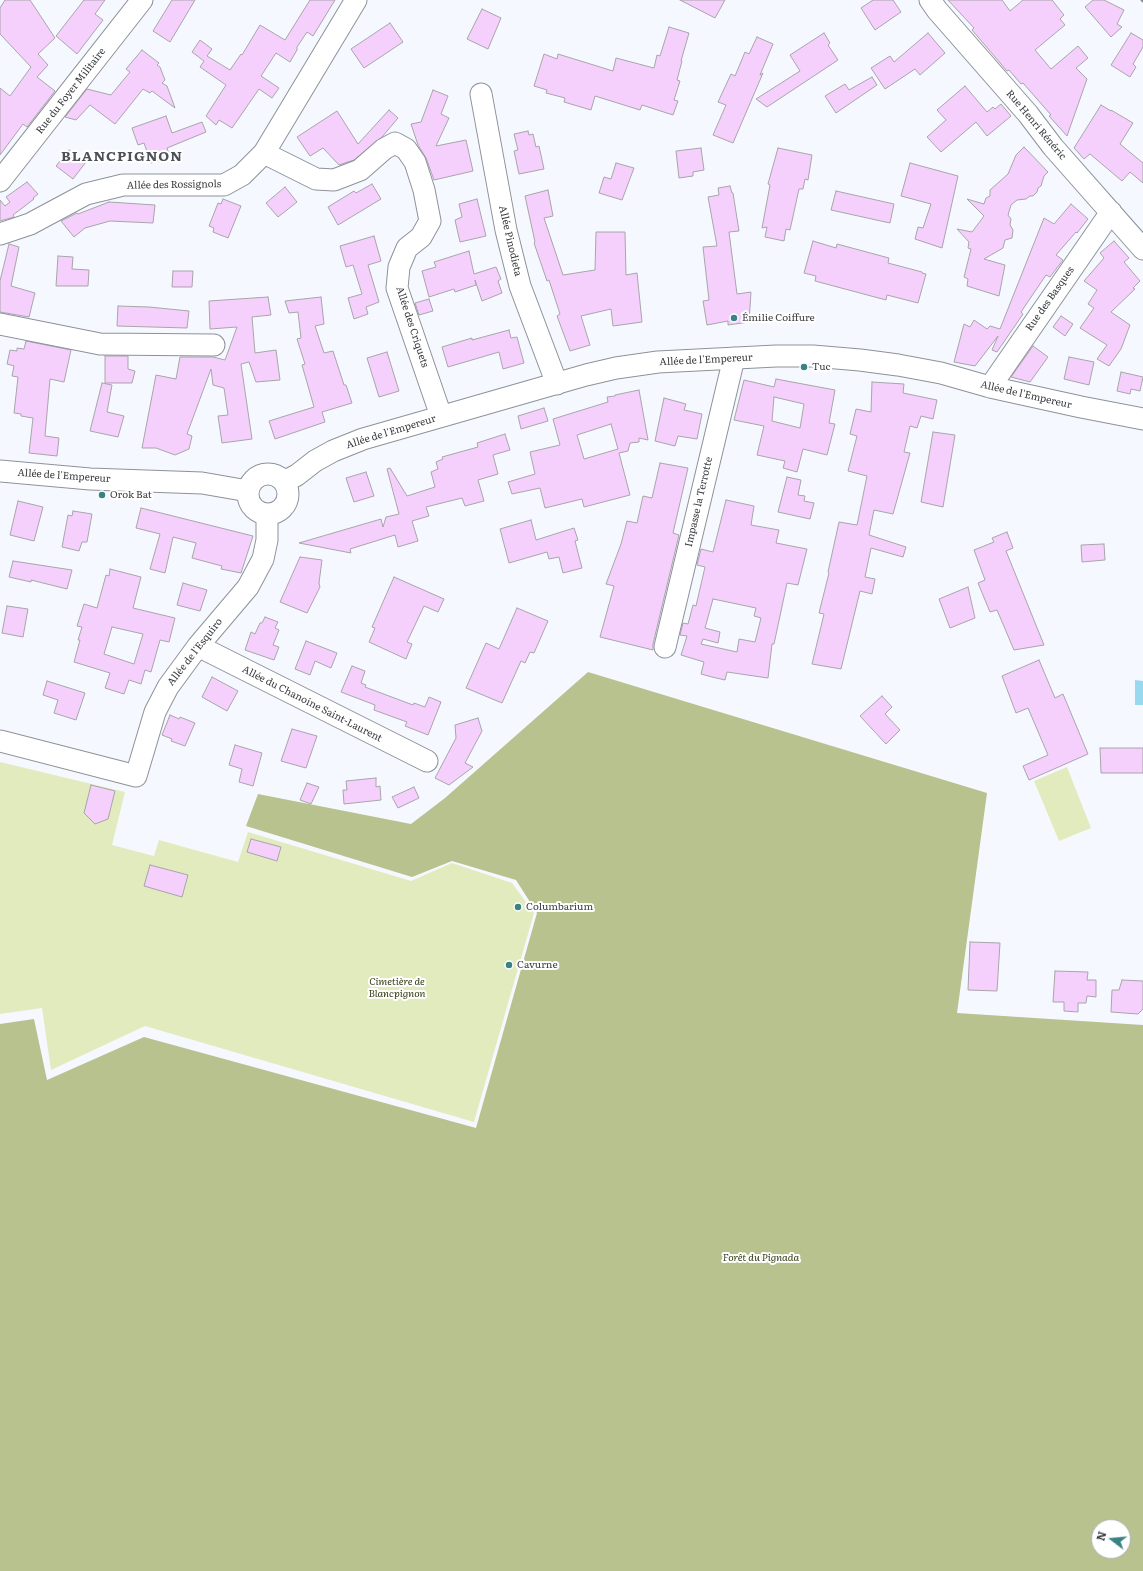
<!DOCTYPE html>
<html>
<head>
<meta charset="utf-8">
<style>
  body { margin:0 }
  #map { position:relative; width:1143px; height:1571px; overflow:hidden; background:#f5f9ff; font-family:Literata,serif }
  canvas { display:block }
  .north { position:absolute; left:1091px; top:1519px; width:40px; height:40px; box-sizing:border-box; background:#fff; border:1px solid #b0b1b2; border-radius:50%; rotate:286deg; font-size:11px; font-weight:700; line-height:16px; text-align:center; color:#393b3e }
  .north::after { content:''; display:block; margin:auto; width:14px; height:18px; background:#3a8384; clip-path:polygon(50% 0,100% 100%,50% 72%,0 100%) }
</style>
</head>
<body>
<div id="map">
<canvas width="1143" height="1571"></canvas>
<div class="north">N</div>
</div>
<script>
const g = document.querySelector('canvas').getContext('2d');
g.lineJoin = 'round';
function fill(path, color) { g.fillStyle = color; g.fill(path, 'evenodd'); }
const shape = rows => new Path2D(rows.map(r => 'M' + r).join(''));
function strokePath(path, color, width, dash) { g.strokeStyle = color; g.lineWidth = width; g.lineCap = dash ? 'butt' : 'round'; g.setLineDash(dash || []); g.stroke(path); }
function label(font, color, halo, rows, align = 'center') {
  g.font = font + ' Literata,serif'; g.lineWidth = 4; g.setLineDash([]); g.textBaseline = 'middle'; g.strokeStyle = halo; g.fillStyle = color; for (const [text, x, y, turn = 0] of rows) {
    g.save(); g.translate(x, y); g.rotate((+turn || 0) * Math.PI / 180); g.textAlign = isNaN(turn) ? turn : align; if (halo) g.strokeText(text, 0, 0); g.fillText(text, 0, 0); g.restore();
  }
}
const green = shape([
  [0,762,125,792,112,845,154,856,159,840,238,862,248,832,411,881,452,863,512,883,534,913,474,1122,145,1026,51,1070,42,1008,0,1014],
  [1067,767,1091,828,1059,841,1034,781]
]);
const forest = shape([
  [588,672,987,793,957,1013,1143,1025,1143,1571,0,1571,0,1024,34,1019,47,1080,144,1037,476,1128,537,913,516,880,452,861,412,877,246,826,258,794,411,824,445,798],
  [1099,1527,1123,1527,1123,1551,1099,1551]
]);
const water = shape([
  [1135,680,1143,681,1143,705,1135,705]
]);
const building = shape([
  [5,0,30,0,55,38,38,54,48,65,37,77,55,91,27,127,23,124,0,155,0,88,10,96,31,67,0,34,0,8,5,0],
  [84,0,105,0,95,14,103,20,77,54,56,36,84,0],
  [172,0,195,0,170,42,153,31,172,0],
  [310,0,335,0,313,36,307,32,297,47,297,50,290,62,276,53,261,76,279,88,272,98,259,89,232,128,219,120,216,125,206,116,226,85,200,67,204,61,192,52,200,40,212,49,207,56,230,70,241,54,242,55,260,25,285,40,310,0],
  [680,0,725,0,715,18,680,0],
  [873,0,893,0,901,12,875,30,861,8,873,0],
  [948,0,1002,0,1010,11,1023,0,1052,0,1064,15,1060,19,1065,25,1035,50,1051,69,1078,46,1088,58,1076,68,1087,79,1067,136,1049,116,1051,115,1023,83,1021,84,1009,70,1007,71,972,30,974,28,948,0],
  [1093,0,1104,0,1124,10,1117,24,1122,27,1111,37,1085,7,1093,0],
  [482,9,501,18,488,49,467,39,482,9],
  [390,23,403,42,364,68,351,49,390,23],
  [669,27,689,33,681,61,682,61,677,80,680,81,674,100,678,101,673,115,642,105,640,110,595,96,591,110,564,102,565,98,546,93,547,90,534,86,544,54,557,59,558,54,613,71,616,58,654,68,657,55,660,56,669,27],
  [824,33,830,43,828,45,838,60,767,107,756,99,800,71,790,55,824,33],
  [928,33,945,53,920,75,915,69,885,89,871,68,890,56,894,62,928,33],
  [1131,33,1143,40,1143,47,1133,64,1136,67,1130,77,1111,65,1131,33],
  [757,37,773,44,760,75,763,73,733,143,713,135,726,105,718,102,731,74,735,76,745,52,749,54,757,37],
  [142,50,159,63,157,65,160,67,165,80,162,83,167,86,175,108,152,91,150,93,143,89,115,124,90,105,76,120,65,117,87,89,111,95,130,72,126,69,142,50],
  [872,77,877,85,836,113,825,96,845,84,849,90,872,77],
  [965,86,987,112,993,107,995,109,1001,104,1011,116,987,136,976,122,941,152,927,137,946,120,937,110,965,86],
  [433,90,448,96,441,114,449,118,436,146,466,140,473,171,434,180,426,158,418,145,411,124,421,122,433,90],
  [1101,105,1111,111,1111,110,1133,123,1120,144,1143,163,1143,183,1130,172,1122,181,1090,154,1084,159,1074,148,1101,105],
  [389,110,398,118,382,137,354,160,339,165,323,148,310,156,297,137,337,111,358,144,389,110],
  [166,116,172,133,202,122,206,132,167,148,170,157,151,163,144,143,138,145,132,128,166,116],
  [528,131,529,135,533,134,536,147,539,146,544,169,519,174,514,151,518,150,514,134,528,131],
  [1024,147,1048,172,1044,176,1041,186,1038,188,1037,192,1033,196,1030,196,1026,199,1017,200,1011,205,1008,215,1011,219,1010,225,1013,230,1012,238,1005,240,1003,248,984,259,1005,265,999,296,967,286,968,279,964,277,971,249,968,248,969,242,957,229,972,232,984,216,967,199,984,204,986,198,990,196,990,190,1008,174,1016,155,1024,147],
  [701,148,704,170,693,172,693,176,679,178,676,151,701,148],
  [778,148,812,155,808,180,805,179,803,189,799,189,790,230,786,229,784,241,765,237,767,227,762,228,770,185,768,184,778,148],
  [69,150,86,162,73,179,56,166,69,150],
  [616,163,634,168,622,200,599,193,604,177,611,179,616,163],
  [910,163,958,176,942,248,915,239,918,227,923,228,931,204,901,196,910,163],
  [27,182,38,194,33,198,34,199,13,215,14,217,0,221,0,200,5,206,10,202,6,197,27,182],
  [372,184,381,199,338,225,328,207,354,191,356,193,372,184],
  [730,186,732,193,733,193,739,231,729,232,737,294,751,292,749,322,728,325,728,321,707,325,703,301,709,300,703,247,717,246,708,197,719,195,718,188,730,186],
  [285,187,297,202,278,217,266,203,285,187],
  [548,190,553,216,544,218,563,275,595,270,596,232,625,232,626,275,637,273,642,322,613,326,611,309,581,316,590,345,570,351,557,316,560,314,549,280,547,281,534,243,535,242,525,196,548,190],
  [836,191,894,204,890,223,831,210,836,191],
  [223,199,241,206,228,238,213,232,214,228,209,226,218,203,221,204,223,199],
  [477,199,486,236,460,242,455,220,462,217,459,204,477,199],
  [109,202,155,205,153,223,110,221,85,228,74,237,61,221,77,213,78,214,109,202],
  [1071,204,1088,219,1077,233,1076,232,1056,255,1063,260,1050,277,1046,275,1021,312,1023,314,997,352,992,350,998,336,975,366,954,362,964,324,970,327,974,320,987,329,990,326,1000,329,1044,218,1054,224,1071,204],
  [374,236,381,261,368,265,379,302,366,307,368,314,354,319,348,298,362,294,353,265,346,267,340,246,374,236],
  [813,241,836,248,837,244,889,258,888,263,922,272,922,273,926,274,918,303,887,295,886,300,815,281,816,276,804,273,813,241],
  [1114,241,1129,258,1124,262,1140,281,1133,288,1135,289,1111,312,1130,325,1121,349,1109,366,1097,359,1107,345,1080,328,1094,308,1088,304,1097,290,1084,281,1104,258,1100,253,1114,241],
  [9,244,19,247,11,286,35,293,29,317,0,312,0,281,9,244],
  [469,251,474,274,496,267,501,279,498,281,502,293,482,301,475,280,476,285,455,292,454,289,429,297,422,271,436,267,434,262,469,251],
  [58,256,73,257,72,269,89,270,88,286,56,286,58,256],
  [173,271,193,271,192,287,172,287,173,271],
  [268,297,271,315,252,317,255,353,276,350,280,380,256,382,249,362,241,364,252,439,222,443,218,416,228,415,224,388,213,385,211,369,187,434,192,436,189,449,175,455,156,448,142,448,156,375,176,379,180,357,213,357,225,360,237,327,210,329,209,301,268,297],
  [321,297,324,324,315,326,324,353,333,351,344,385,346,385,352,403,322,412,325,422,275,439,269,421,314,407,302,365,305,364,297,339,301,338,298,312,289,313,285,301,321,297],
  [429,299,433,311,419,315,415,303,429,299],
  [118,306,149,307,189,311,187,328,117,326,118,306],
  [1061,316,1073,324,1065,336,1053,327,1061,316],
  [509,330,511,338,517,337,524,363,503,369,499,352,448,367,442,347,472,338,472,340,509,330],
  [26,341,71,350,64,382,50,379,45,436,59,438,57,456,29,453,33,418,21,416,21,414,14,413,18,377,12,376,14,366,7,364,10,350,17,351,17,348,24,349,26,341],
  [1033,346,1048,357,1030,382,1011,377,1033,346],
  [387,352,399,391,379,397,367,358,387,352],
  [105,356,128,356,128,369,135,371,132,383,105,383,105,356],
  [1069,357,1094,362,1089,385,1064,379,1069,357],
  [1121,372,1143,377,1140,391,1131,389,1130,394,1117,391,1121,372],
  [776,379,835,390,829,423,835,424,827,455,803,449,797,472,783,468,785,461,757,455,764,426,734,420,744,380,774,387,776,379],
  [774,397,804,404,800,428,772,421,774,397],
  [872,382,904,384,903,393,937,400,933,419,921,416,917,428,910,426,904,452,910,453,893,514,874,510,869,535,906,547,903,557,871,548,865,577,875,579,872,594,860,591,841,669,812,664,824,614,819,613,829,573,828,572,839,522,857,525,867,476,848,471,857,436,850,434,856,409,871,412,872,382],
  [102,383,112,385,107,412,124,416,118,437,90,431,102,383],
  [639,390,648,440,639,438,639,442,630,443,628,451,619,453,630,495,584,507,582,499,545,508,540,488,512,494,508,482,535,474,530,452,560,445,553,419,608,402,607,397,615,396,615,395,639,390],
  [611,424,618,449,584,459,577,435,611,424],
  [664,398,686,404,684,410,702,414,697,439,678,436,675,446,655,441,664,398],
  [544,408,548,421,521,429,518,416,544,408],
  [933,432,955,435,943,507,921,502,933,432],
  [505,434,510,450,493,455,498,474,478,480,484,501,465,506,462,498,426,507,429,516,412,521,418,541,398,547,395,535,350,549,351,553,299,543,381,519,383,527,386,517,399,514,387,469,390,468,407,496,435,487,431,472,438,469,436,462,443,459,442,457,478,447,477,443,505,434],
  [660,463,688,468,673,533,679,535,653,644,653,650,600,637,614,586,606,584,621,544,627,521,637,523,643,496,652,498,660,463],
  [366,472,374,496,354,502,346,478,366,472],
  [787,477,801,480,798,495,805,496,804,501,814,503,810,519,778,512,787,477],
  [726,500,754,506,751,525,779,530,776,543,807,549,798,585,787,583,774,644,772,644,768,678,727,672,725,680,712,677,701,674,704,662,681,655,687,636,680,635,683,623,688,624,693,605,696,606,705,567,697,565,701,549,713,552,726,500],
  [713,599,756,608,754,616,761,618,755,642,739,639,737,652,701,644,703,639,718,643,720,632,705,628,713,599],
  [18,501,43,507,34,541,10,535,18,501],
  [141,508,253,536,241,573,221,569,222,566,192,558,196,543,173,537,165,573,150,569,160,534,136,528,141,508],
  [73,511,92,514,87,542,82,542,79,551,62,547,68,515,72,516,73,511],
  [531,520,536,540,574,528,578,540,575,541,582,568,563,573,559,557,549,559,547,552,509,563,500,529,531,520],
  [1007,532,1013,548,1006,551,1044,645,1014,650,997,610,990,612,978,583,985,580,974,550,994,542,992,538,1007,532],
  [1104,544,1105,560,1082,562,1081,545,1104,544],
  [300,557,322,560,319,583,320,587,307,613,280,602,300,557],
  [13,561,72,570,67,589,31,580,31,582,9,577,13,561],
  [110,569,141,577,133,608,175,618,169,642,160,640,151,672,145,670,141,684,129,680,124,694,105,688,110,673,74,662,80,640,78,640,82,627,77,626,84,604,97,608,106,575,109,576,110,569],
  [112,627,143,634,134,664,104,654,112,627],
  [394,577,444,599,438,612,424,606,407,642,412,644,406,659,369,642,375,628,372,627,394,577],
  [183,583,207,590,200,611,177,605,183,583],
  [968,587,975,618,950,628,939,599,968,587],
  [7,606,28,609,23,637,2,633,7,606],
  [517,608,548,621,534,653,530,652,525,663,521,661,502,703,466,688,486,643,499,649,517,608],
  [265,617,278,622,275,628,279,630,273,645,279,647,274,660,245,650,251,632,255,634,260,623,262,623,265,617],
  [306,641,337,653,331,668,315,661,310,675,295,669,306,641],
  [1039,660,1055,698,1063,694,1088,754,1029,780,1023,766,1048,755,1028,708,1016,713,1002,676,1039,660],
  [352,666,365,671,361,683,366,685,365,687,413,705,414,703,425,707,429,697,441,702,428,735,405,726,407,722,374,710,375,705,341,692,352,666],
  [212,677,238,691,227,711,202,697,212,677],
  [47,681,85,693,76,720,54,713,58,700,43,695,47,681],
  [882,696,892,707,885,714,900,730,886,744,860,716,882,696],
  [170,715,179,719,180,717,195,723,185,746,171,741,172,739,162,735,170,715],
  [478,718,482,731,465,763,473,767,449,785,435,778,456,738,455,725,478,718],
  [292,729,317,736,306,768,281,761,292,729],
  [235,745,262,753,253,786,239,782,242,769,229,765,235,745],
  [1100,748,1143,748,1143,773,1101,773,1100,748],
  [376,778,376,787,380,786,381,800,344,804,343,790,347,790,346,781,376,778],
  [307,783,319,787,311,804,300,800,307,783],
  [91,785,115,791,108,819,95,824,84,813,91,785],
  [414,787,419,798,398,808,392,797,414,787],
  [251,839,281,847,277,861,247,852,251,839],
  [150,865,188,875,182,897,144,886,150,865],
  [970,942,1000,943,997,991,968,990,970,942],
  [1055,971,1088,972,1087,980,1096,980,1096,997,1087,996,1086,1003,1078,1003,1078,1012,1064,1011,1064,1002,1053,1002,1055,971],
  [1122,980,1143,981,1143,1009,1138,1014,1111,1012,1112,990,1119,990,1122,980]
]);
const minor = shape([
  [930,0,937,10,1028,114,1053,147,1143,249],
  [481,94,506,230,520,286,557,384],
  [264,153,316,179,334,180,360,170,384,149,395,143,406,149,415,162,424,190,430,221,421,237,407,248,399,267,397,288,441,416],
  [0,181,142,0],
  [0,234,30,224,86,194,123,185,224,185,242,175,264,153,356,0],
  [0,324,100,344,214,345],
  [990,387,1111,212],
  [0,471,90,479,202,483,248,491],
  '248 494a20 20 0 1 1 40 0a20 20 0 1 1-40 0Z',
  [284,482,297,475,315,461,333,451,363,439,586,375,616,368,658,362,776,356,813,356,860,360,898,365,941,373,990,387,1081,407,1143,419],
  [198,646,427,761],
  [665,647,734,358],
  [0,741,136,776,155,712,168,687,198,646,248,587,263,559,267,540,267,515]
]);
const rail = shape([
  [1142,0,1143,1]
]);
const markers = [
  [734,318,4,"#3a8384"],
  [804,367,4,"#3a8384"],
  [102,495,4,"#3a8384"],
  [518,907,4,"#3a8384"],
  [509,965,4,"#3a8384"]
];
const streetNames = [
  ["Rue du Foyer Militaire",71,91,-52],
  ["Rue Henri Rénéric",1036,125,50],
  ["Allée des Rossignols",174,185,-1],
  ["Allée Pinodieta",510,241,77],
  ["Rue des Basques",1050,299,-55],
  ["Allée des Criquets",412,327,72],
  ["Allée de l'Empereur",706,360,-3],
  ["Allée de l'Empereur",1026,395,13],
  ["Allée de l'Empereur",391,432,-17],
  ["Allée de l'Empereur",64,476,4],
  ["Impasse la Terrotte",699,502,-77],
  ["Allée de l'Esquiro",195,652,-52],
  ["Allée du Chanoine Saint-Laurent",312,704,27]
];
const poiNames = [
  ["Émilie Coiffure",742,318],
  ["Tuc",812,367],
  ["Orok Bat",110,495],
  ["Columbarium",526,907],
  ["Cavurne",517,965]
];
const parkNames = [
  ["Cimetière de",397,982],
  ["Blancpignon",397,994],
  ["Forêt du Pignada",761,1258]
];
const districtNames = [
  ["BLANCPIGNON",122,157]
];
fill(green, '#e1ebbd');
fill(forest, '#b7c28e');
fill(water, '#99d9ef');
fill(building, '#f5d0fc');
strokePath(building, '#a9a4aa', 1);
strokePath(minor, '#8d9299', 23);
strokePath(minor, '#fff', 21);
strokePath(rail, '#888b8f', 3);
for (const [x, y, r, color] of markers) { const dot = new Path2D(); dot.arc(x, y, r, 0, 2 * Math.PI); g.fillStyle = color; g.fill(dot); strokePath(dot, '#fff', 1.5); }
label('10px', '#393b3e', '#fff', streetNames);
label('10px', '#393b3e', '#fff', poiNames, 'left');
label('italic 10px', '#353b13', '#fff', parkNames);
g.letterSpacing = '1px';
label('bold 14px', '#4d5157', '#fff', districtNames);
g.letterSpacing = '0px';
</script>
</body>
</html>
